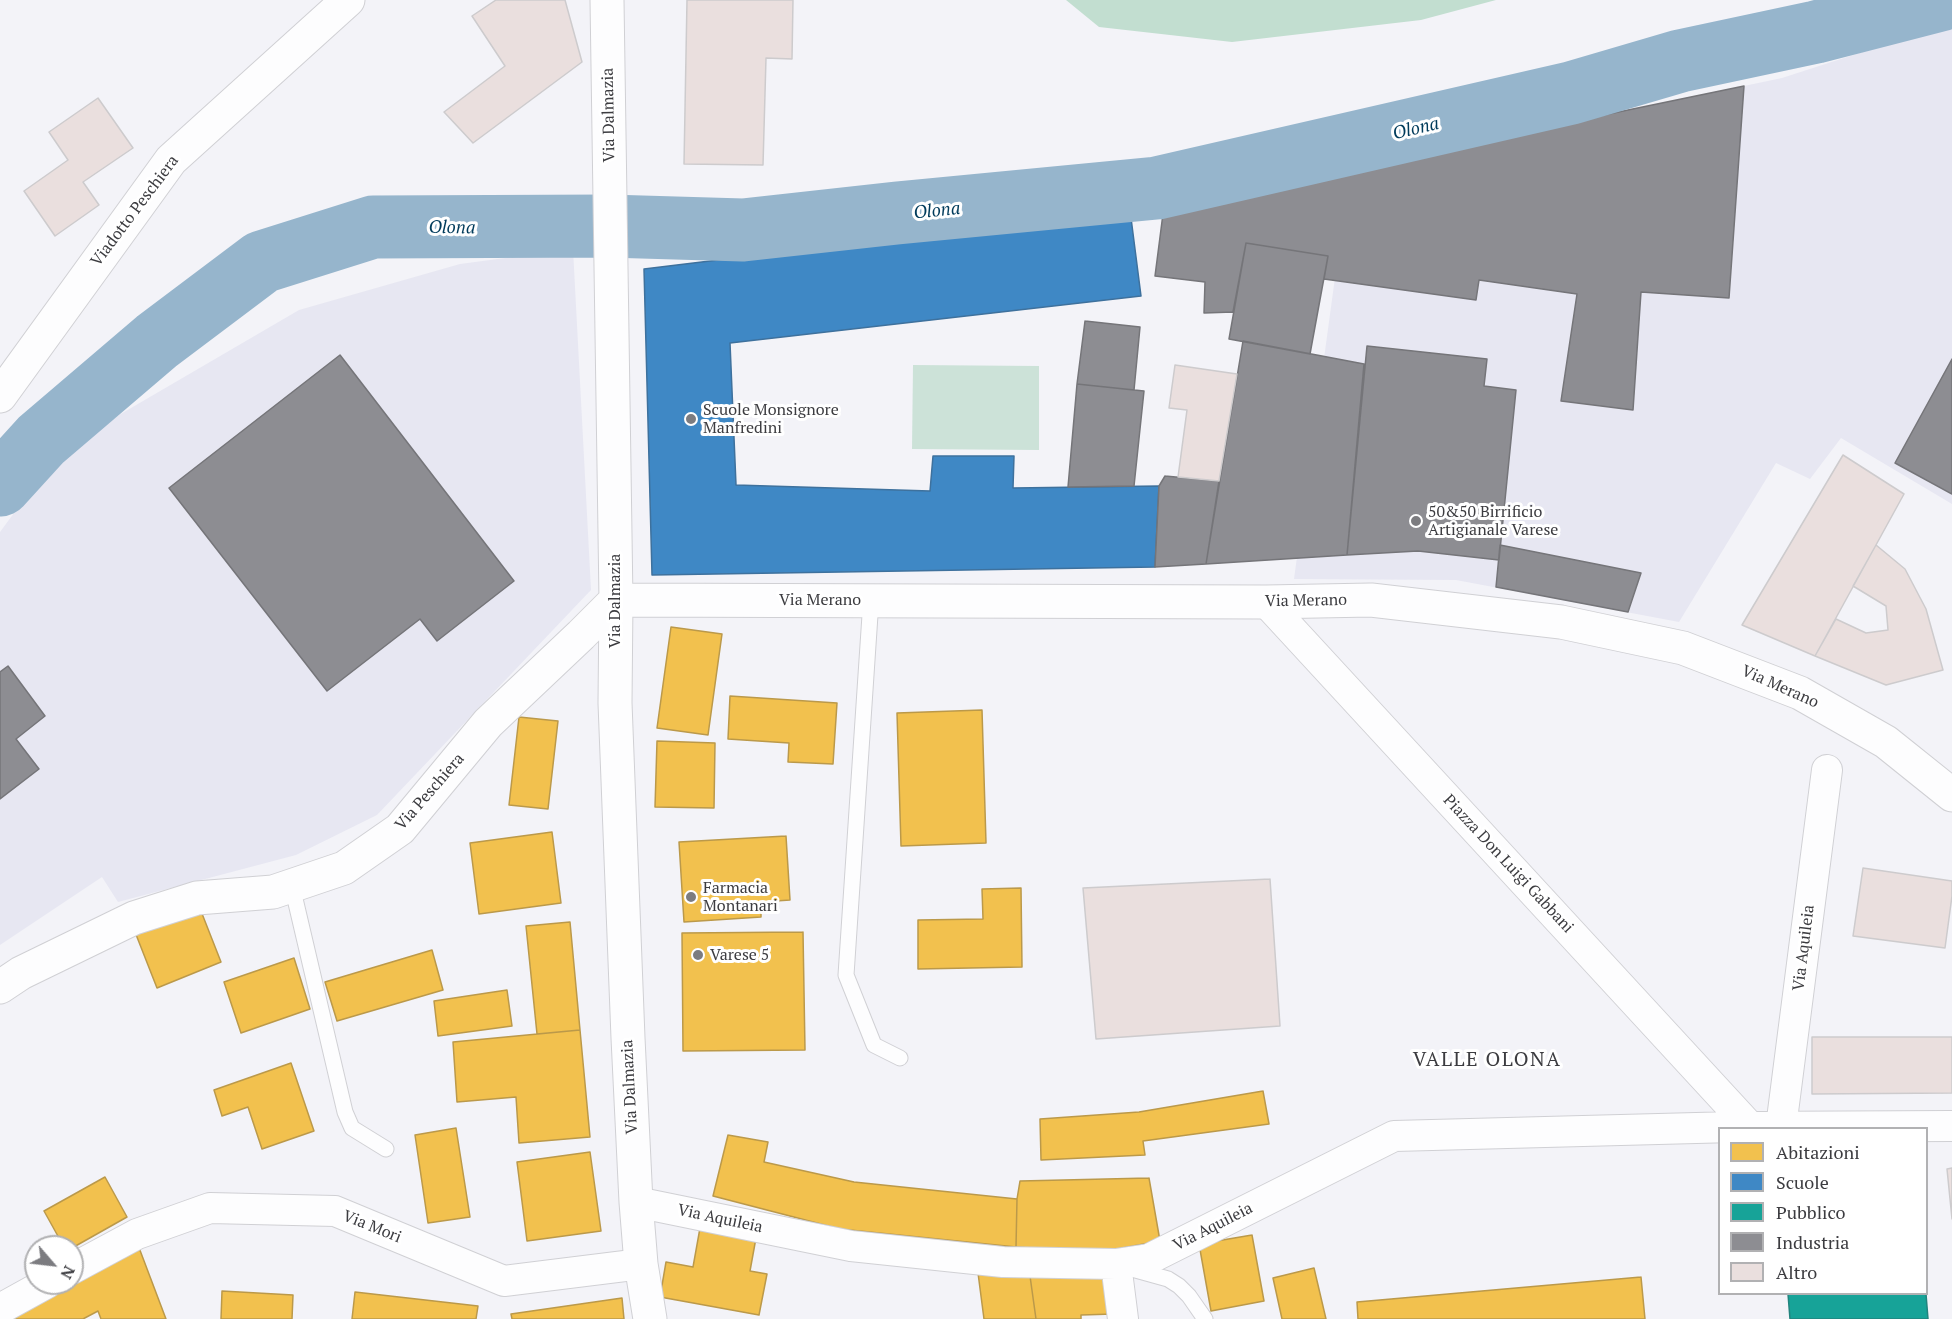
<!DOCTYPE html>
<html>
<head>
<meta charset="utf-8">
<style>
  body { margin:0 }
  #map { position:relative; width:1952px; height:1319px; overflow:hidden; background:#f3f3f8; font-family:"PT Serif",serif }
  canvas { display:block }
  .legend { position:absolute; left:1718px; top:1127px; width:210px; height:168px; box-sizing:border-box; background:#fff; border:2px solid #b1b1b3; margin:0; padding:8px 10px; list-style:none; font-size:18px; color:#3c3c40 }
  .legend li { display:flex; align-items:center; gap:12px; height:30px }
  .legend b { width:30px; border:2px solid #b1b1b3 }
  .north { position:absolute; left:24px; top:1235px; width:60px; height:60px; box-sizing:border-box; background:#fff; border:2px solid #b1b1b3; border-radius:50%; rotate:118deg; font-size:16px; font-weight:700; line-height:24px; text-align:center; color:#3c3c40 }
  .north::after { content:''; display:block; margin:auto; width:21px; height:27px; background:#7c7c80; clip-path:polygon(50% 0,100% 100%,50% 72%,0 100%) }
</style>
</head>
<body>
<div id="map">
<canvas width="1952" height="1319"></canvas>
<ul class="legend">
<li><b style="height:16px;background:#f2c14e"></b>Abitazioni</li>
<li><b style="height:16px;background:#3f88c5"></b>Scuole</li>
<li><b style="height:16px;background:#17a398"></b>Pubblico</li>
<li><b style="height:16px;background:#8d8d92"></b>Industria</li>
<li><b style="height:16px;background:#eadfde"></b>Altro</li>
</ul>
<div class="north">N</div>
</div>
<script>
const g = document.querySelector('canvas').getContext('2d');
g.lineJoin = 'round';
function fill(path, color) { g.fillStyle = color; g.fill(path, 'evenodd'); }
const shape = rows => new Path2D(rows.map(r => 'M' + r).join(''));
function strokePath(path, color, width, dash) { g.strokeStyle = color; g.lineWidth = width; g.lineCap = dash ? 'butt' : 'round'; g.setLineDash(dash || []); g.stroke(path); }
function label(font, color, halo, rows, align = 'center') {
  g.font = font + ' "PT Serif",serif'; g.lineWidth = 6; g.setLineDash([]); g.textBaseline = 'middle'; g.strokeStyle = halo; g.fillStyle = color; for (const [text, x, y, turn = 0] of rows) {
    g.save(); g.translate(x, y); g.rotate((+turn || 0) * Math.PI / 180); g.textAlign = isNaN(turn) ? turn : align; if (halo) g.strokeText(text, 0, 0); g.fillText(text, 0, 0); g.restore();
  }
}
const built = shape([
  [1952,23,1952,504,1841,438,1810,479,1776,463,1679,622,1456,580,1294,579,1351,160,1572,122,1782,78],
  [573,249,591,590,377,815,296,855,118,902,102,877,0,945,0,532,42,475,119,415,299,310,460,264]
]);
const green = shape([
  [913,365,1039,366,1039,450,912,449]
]);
const forest = shape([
  [1066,0,1496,0,1421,20,1232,42,1099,27]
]);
const homes = shape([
  [671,627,722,634,708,735,657,728,671,627],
  [730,696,837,703,833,764,788,762,789,743,728,739,730,696],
  [982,710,986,843,901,846,897,713,982,710],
  [519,717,558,721,548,809,509,805,519,717],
  [657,741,715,743,714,808,655,807,657,741],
  [552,832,561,903,479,914,470,843,552,832],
  [786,836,790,900,761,902,761,917,684,922,679,842,786,836],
  [1021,888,1022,967,918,969,918,920,983,919,982,889,1021,888],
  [199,906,221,962,157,988,135,932,199,906],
  [570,922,580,1030,537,1034,526,926,570,922],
  [803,932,805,1050,683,1051,682,933,803,932],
  [432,950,443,990,337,1021,325,982,432,950],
  [294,958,310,1009,241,1033,224,982,294,958],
  [507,990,512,1026,438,1036,434,1001,507,990],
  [580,1030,590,1137,519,1143,516,1097,457,1102,453,1042,580,1030],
  [291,1063,314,1131,262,1149,248,1107,222,1116,214,1090,291,1063],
  [1263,1091,1269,1124,1143,1141,1145,1155,1041,1160,1040,1119,1139,1112,1263,1091],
  [456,1128,470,1217,428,1223,415,1135,456,1128],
  [728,1135,768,1142,764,1162,854,1182,1017,1199,1016,1247,840,1229,713,1196,728,1135],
  [590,1152,601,1231,527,1241,517,1162,590,1152],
  [105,1177,127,1217,72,1248,64,1247,44,1211,105,1177],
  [1149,1178,1160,1241,1095,1253,1016,1247,1017,1199,1020,1181,1149,1178],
  [700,1228,756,1238,750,1271,767,1274,759,1315,660,1297,666,1262,693,1267,700,1228],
  [1252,1235,1264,1301,1211,1311,1199,1244,1252,1235],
  [138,1245,166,1319,101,1319,98,1311,83,1319,9,1319,7,1316,138,1245],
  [1314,1268,1326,1319,1282,1319,1273,1278,1314,1268],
  [978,1273,1030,1276,1036,1319,984,1319,978,1273],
  [1113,1274,1113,1314,1081,1315,1081,1319,1036,1319,1030,1276,1113,1274],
  [1641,1277,1645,1319,1358,1319,1357,1302,1641,1277],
  [222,1291,293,1295,292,1319,221,1319,222,1291],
  [355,1292,478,1306,476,1319,352,1319,355,1292],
  [622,1298,624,1319,512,1319,511,1314,622,1298]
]);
const schools = shape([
  [1130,210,1141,296,730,343,736,485,930,491,933,456,1014,456,1013,488,1159,486,1155,567,652,575,644,269,1130,210]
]);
const public = shape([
  [1788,1294,1926,1294,1928,1319,1790,1319,1788,1294]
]);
const industry = shape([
  [1744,86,1729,298,1641,292,1633,410,1561,401,1577,294,1479,280,1476,300,1324,279,1328,256,1246,243,1233,312,1204,313,1205,282,1155,276,1164,206,1744,86],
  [1246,243,1328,256,1310,354,1229,339,1246,243],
  [1085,321,1140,327,1134,390,1077,384,1085,321],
  [1243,341,1364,364,1347,555,1206,564,1243,341],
  [1367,346,1487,359,1484,386,1516,390,1499,560,1418,551,1347,555,1367,346],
  [340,355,514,581,437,641,420,619,327,691,169,488,340,355],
  [1952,359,1952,494,1895,463,1952,359],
  [1077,384,1144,391,1134,486,1068,487,1077,384],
  [1165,476,1219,481,1206,564,1155,567,1159,486,1165,476],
  [1500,545,1641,573,1628,612,1496,587,1500,545],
  [8,666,45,716,16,739,39,769,0,799,0,672,8,666]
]);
const river = shape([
  [0,485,41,440,157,341,262,262,373,227,608,226,743,230,897,213,1157,188,1571,93,1680,61,1816,32,1940,0]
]);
const building = shape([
  [496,0,565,0,582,62,473,143,444,112,505,66,472,16,496,0],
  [687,0,793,0,792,59,766,58,763,165,684,164,687,0],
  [98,98,133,148,83,182,99,205,55,236,24,191,68,160,49,132,98,98],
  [1175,365,1237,374,1219,481,1178,477,1187,410,1169,408,1175,365],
  [1843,455,1904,494,1815,656,1742,625,1843,455],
  [1876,545,1905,569,1926,609,1943,670,1886,685,1815,656,1836,619,1866,633,1888,630,1886,606,1853,586,1876,545],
  [1863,868,1952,881,1952,896,1945,948,1853,936,1863,868],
  [1270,879,1280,1026,1096,1039,1083,888,1270,879],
  [1812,1037,1952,1037,1952,1093,1812,1094,1812,1037],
  [1952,1168,1952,1219,1947,1169,1952,1168]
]);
const lane = shape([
  [871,600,846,975,874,1045,900,1058],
  [292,886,345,1112,352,1128,386,1149],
  [1132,1269,1168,1279,1179,1286,1189,1296,1205,1319]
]);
const street = shape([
  [1266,602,1750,1127],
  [1781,1127,1827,770],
  [636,1202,851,1246,1003,1262,1116,1264,1149,1259,1394,1136,1734,1127,1952,1126],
  [1116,1264,1123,1319],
  [72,1269,137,1234,210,1208,335,1211,504,1281,641,1264],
  [0,1309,47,1283]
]);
const secondary = shape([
  [607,0,616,600,615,703,628,1038,636,1202,641,1264,650,1319],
  [616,600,1266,602,1371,600,1561,622,1683,648,1800,693,1886,742,1952,795],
  [0,987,21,973,134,918,197,898,273,892,344,868,400,829,488,723,581,635,616,600]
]);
const primary = shape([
  [0,396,171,160,348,0]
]);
const markers = [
  [691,419,6,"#7c7c80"],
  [1416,521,6,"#7c7c80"],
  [691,897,6,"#7c7c80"],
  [698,955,6,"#7c7c80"]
];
const streetNames = [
  ["Via Dalmazia",609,115,-91],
  ["Viadotto Peschiera",135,211,-53],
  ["Via Merano",820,600],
  ["Via Dalmazia",615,601,-90],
  ["Via Merano",1306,601,-1],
  ["Via Merano",1780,687,24],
  ["Via Peschiera",430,792,-49],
  ["Piazza Don Luigi Gabbani",1508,864,47],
  ["Via Aquileia",1804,948,-83],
  ["Via Dalmazia",630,1087,-93],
  ["Via Aquileia",720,1219,12],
  ["Via Mori",372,1227,22],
  ["Via Aquileia",1213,1227,-27]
];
const poiNames = [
  ["Scuole Monsignore",703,410],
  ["Manfredini",703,428],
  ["50&50 Birrificio",1428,512],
  ["Artigianale Varese",1428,530],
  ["Farmacia",703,888],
  ["Montanari",703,906],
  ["Varese 5",710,955]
];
const waterNames = [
  ["Olona",1416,129,-13],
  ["Olona",937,211,-6],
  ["Olona",452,228,1]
];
const quarterNames = [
  ["VALLE OLONA",1487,1060]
];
fill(built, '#e7e7f2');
fill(green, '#cce2d8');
fill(forest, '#c2ded0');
fill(homes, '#f2c14e');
strokePath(homes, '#bb994a', 1.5);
fill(schools, '#3f88c5');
strokePath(schools, '#3e719d', 1.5);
fill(public, '#17a398');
strokePath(public, '#22847e', 1.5);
fill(industry, '#8d8d92');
strokePath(industry, '#757579', 1.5);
strokePath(river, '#96b5cc', 63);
fill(building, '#eadfde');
strokePath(building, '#cdcbcd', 1.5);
strokePath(lane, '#d0d0d4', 17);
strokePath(street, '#d0d0d4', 32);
strokePath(secondary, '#d0d0d4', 35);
strokePath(primary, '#d0d0d4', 35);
strokePath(lane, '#fdfdfe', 15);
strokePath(street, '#fdfdfe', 30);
strokePath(secondary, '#fdfdfe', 33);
strokePath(primary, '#fdfdfe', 33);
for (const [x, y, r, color] of markers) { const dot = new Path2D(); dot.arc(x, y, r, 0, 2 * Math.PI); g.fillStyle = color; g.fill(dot); strokePath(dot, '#fff', 2); }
label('16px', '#3c3c40', '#fff', streetNames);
label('16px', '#3c3c40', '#fff', poiNames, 'left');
label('italic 18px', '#003b5b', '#fff', waterNames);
g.letterSpacing = '1.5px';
label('20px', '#3c3c40', '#fff', quarterNames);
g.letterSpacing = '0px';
</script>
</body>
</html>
